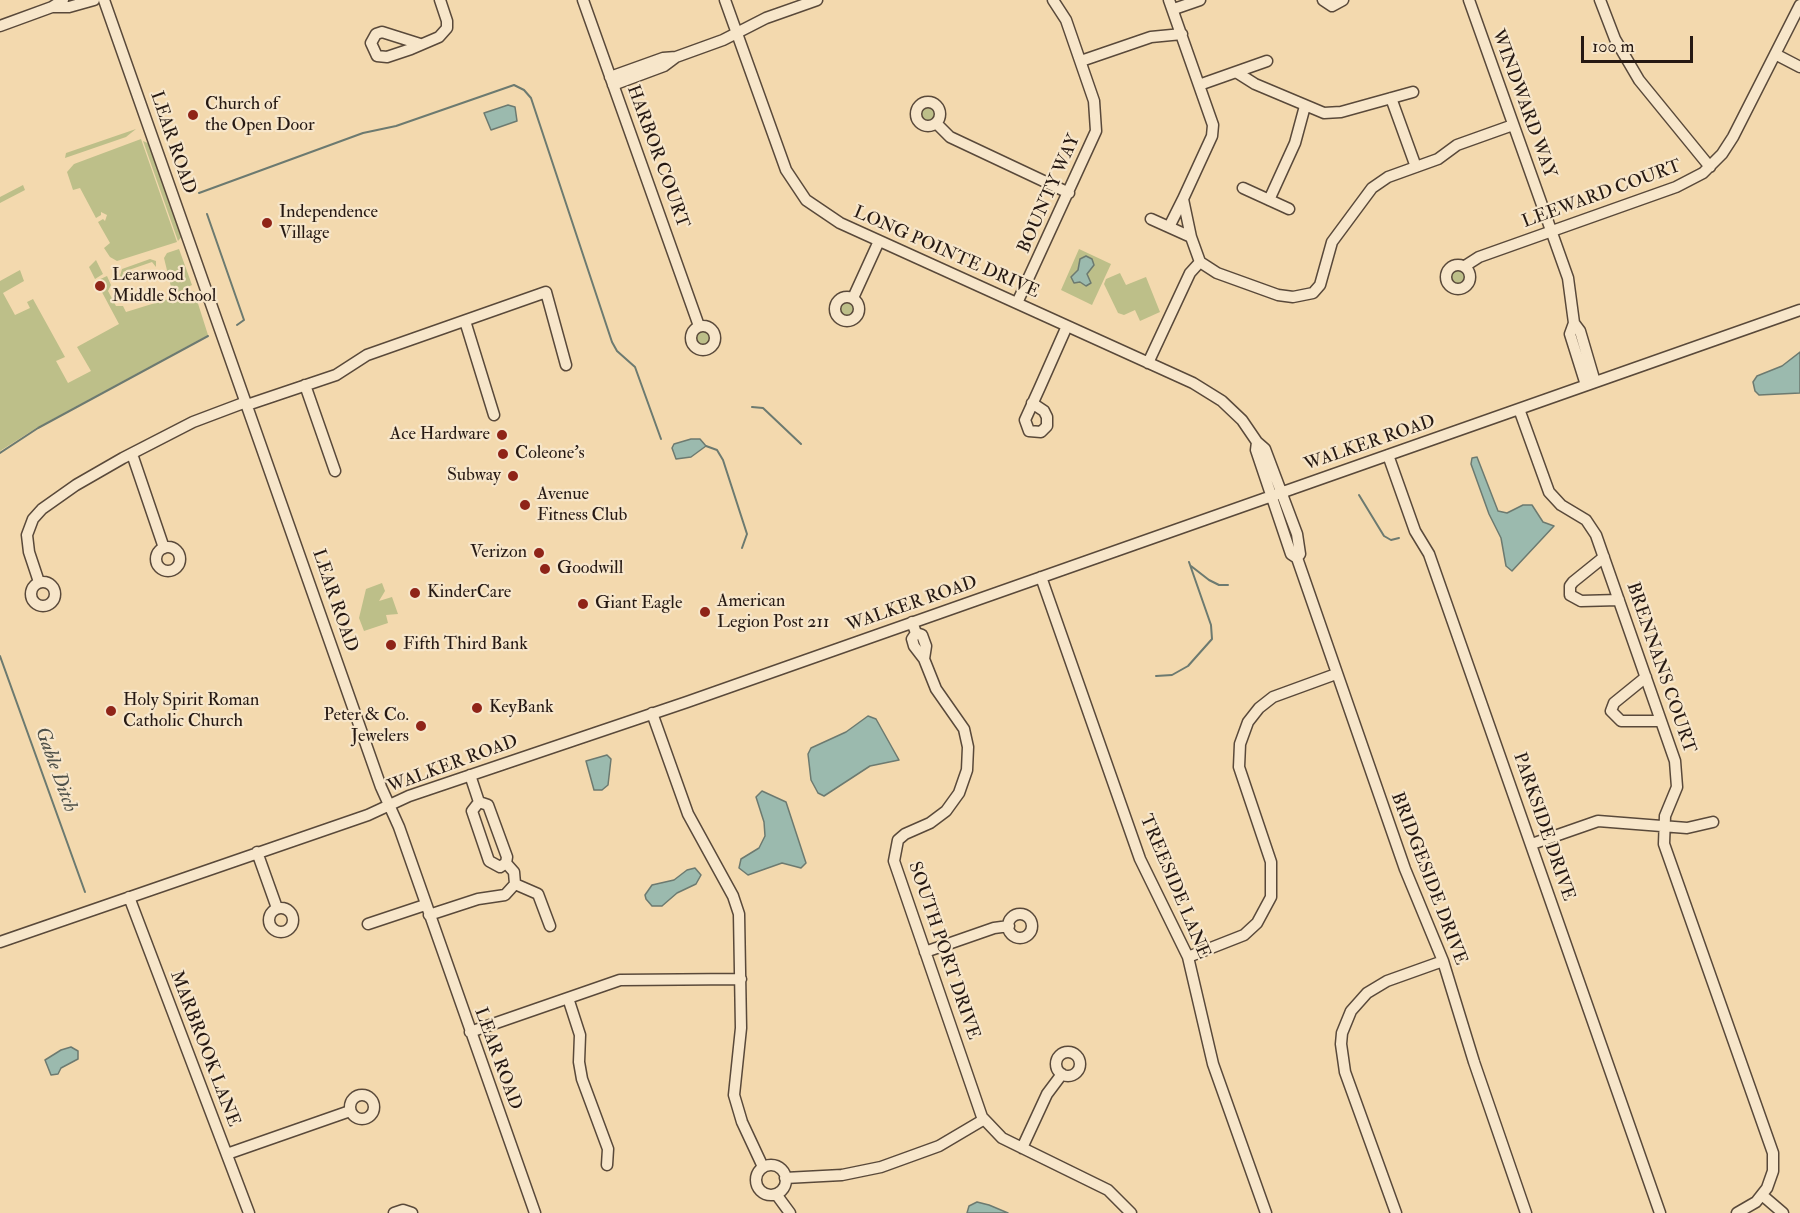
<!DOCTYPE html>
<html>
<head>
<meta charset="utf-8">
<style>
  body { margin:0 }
  #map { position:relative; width:1800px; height:1213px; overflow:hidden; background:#f3d9ae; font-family:"IM FELL Double Pica",serif }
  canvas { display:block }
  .scale { position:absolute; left:1581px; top:36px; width:112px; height:27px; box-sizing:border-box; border:3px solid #261913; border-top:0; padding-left:8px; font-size:18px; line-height:21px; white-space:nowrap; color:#261913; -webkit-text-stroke:4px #f7e6ca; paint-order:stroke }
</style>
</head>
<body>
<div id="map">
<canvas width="1800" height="1213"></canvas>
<div class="scale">100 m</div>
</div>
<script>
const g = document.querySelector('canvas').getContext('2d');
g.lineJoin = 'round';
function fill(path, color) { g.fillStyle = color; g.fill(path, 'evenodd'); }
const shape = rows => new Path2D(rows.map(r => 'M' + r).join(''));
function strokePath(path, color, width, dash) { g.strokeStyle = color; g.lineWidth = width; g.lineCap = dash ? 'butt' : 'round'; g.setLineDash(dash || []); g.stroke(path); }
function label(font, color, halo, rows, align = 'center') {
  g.font = font + ' "IM FELL Double Pica",serif'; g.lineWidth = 4.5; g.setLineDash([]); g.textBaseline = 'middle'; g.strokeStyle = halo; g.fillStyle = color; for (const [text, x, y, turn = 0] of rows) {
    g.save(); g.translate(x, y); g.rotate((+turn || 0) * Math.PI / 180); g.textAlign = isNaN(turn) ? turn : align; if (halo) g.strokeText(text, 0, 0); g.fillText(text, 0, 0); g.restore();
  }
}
const green = shape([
  '921 114a7 7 0 1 1 14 0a7 7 0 1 1-14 0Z',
  [136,129,126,137,65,158,66,153],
  [141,139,177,242,117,261,110,257,104,248,110,243,98,222,103,219,105,221,107,215,101,212,101,215,96,218,80,188,73,190,67,172,74,164],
  [143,141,150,144,182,236,178,241],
  [23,185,25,190,0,203,0,197],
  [179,249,192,285,176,293,172,291,164,258,167,253],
  [1079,249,1111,264,1092,305,1061,290],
  [150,259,156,261,156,267,152,262,123,272,124,278,120,276,122,269],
  [96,260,103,274,95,279,89,267],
  '1451 277a7 7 0 1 1 14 0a7 7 0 1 1-14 0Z',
  [20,270,24,281,3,293,15,315,30,308,27,302,33,299,65,357,56,361,68,383,91,371,77,347,119,324,96,281,107,276,111,285,108,291,116,306,123,306,126,312,194,291,208,335,38,427,0,451,0,281],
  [1120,273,1126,285,1146,277,1160,312,1140,321,1135,310,1124,315,1118,313,1104,284,1106,279],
  '840 310a7 7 0 1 1 14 0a7 7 0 1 1-14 0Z',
  '695 338a8 8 0 1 1 16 0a8 8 0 1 1-16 0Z',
  [382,583,385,591,379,601,392,597,398,614,386,615,388,623,364,631,359,618,366,589]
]);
const water = shape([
  [508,105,515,107,517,121,491,130,484,113,508,105],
  [1086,256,1092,259,1094,265,1087,274,1091,283,1086,286,1080,282,1074,283,1071,277,1078,270,1080,259,1086,256],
  [1800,352,1800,393,1759,395,1755,391,1753,382,1757,376,1782,366,1800,352],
  [691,439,700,439,706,446,691,457,676,459,672,448,674,444,691,439],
  [1477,457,1498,511,1507,513,1523,505,1532,505,1543,522,1554,526,1512,571,1506,566,1501,538,1489,514,1471,464,1472,458,1477,457],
  [868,716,876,719,899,760,870,766,824,796,818,793,811,780,808,754,811,748,846,732,868,716],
  [607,755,611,759,608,785,602,790,594,790,586,761,607,755],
  [762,791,786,802,806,863,801,868,782,863,748,875,739,868,741,859,759,848,765,836,764,822,756,797,762,791],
  [695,868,701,875,696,884,677,893,662,906,652,906,646,899,645,895,652,885,674,880,687,870,695,868],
  [71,1047,78,1051,78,1059,61,1068,58,1074,51,1075,45,1060,61,1050,71,1047],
  [977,1202,989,1205,1008,1213,967,1213,969,1206,977,1202]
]);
const stream = shape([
  [199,193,363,133,396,126,514,85,524,90,531,98,612,342,617,351,635,367,661,439],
  [207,214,244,320,237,325],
  [752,407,763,408,801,444],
  [706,446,717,450,723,460,747,534,742,548],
  [0,453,38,428,208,336],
  [1359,495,1384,536,1391,540,1399,538],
  [1191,566,1209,580,1219,585,1228,585],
  [0,656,85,892],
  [1156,676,1172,675,1188,666,1212,639,1211,625,1189,562]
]);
const minor = shape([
  [104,0,381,787,399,827,535,1213],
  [583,0,699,326],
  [725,0,786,170,806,200,840,223,1193,383,1222,401,1242,420,1257,442,1265,449,1297,534,1300,554,1297,558],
  [1169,0,1213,125,1212,136,1183,199,1191,237,1200,262],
  [1323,0,1332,6,1343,0],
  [1469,0,1568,278,1574,323,1570,334,1586,385],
  [1600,0,1615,39,1639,80,1710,167],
  [52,7,69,7,94,0],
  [1174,9,1200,0],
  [0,26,52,7,63,0],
  [420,44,382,32,376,34,371,43,377,56,387,57,411,49,439,37,447,28,447,21,440,0],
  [1775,54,1800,67],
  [1081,61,1151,37,1182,34],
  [1236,72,1255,84,1324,113,1341,112,1413,92],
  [610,77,663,58,676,57],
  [613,85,664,66,676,57,723,40,766,18,817,0],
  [1199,85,1267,61],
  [1391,98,1416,167],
  '916 114a12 12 0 1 1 24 0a12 12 0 1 1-24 0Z',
  [936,123,950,137,1069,193],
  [1243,188,1289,209],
  [1269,200,1295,143,1305,106],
  [1151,219,1191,237],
  [1169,227,1183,199],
  '1446 277a12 12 0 1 1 24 0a12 12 0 1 1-24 0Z',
  [1465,266,1479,257,1676,187,1703,173,1722,154,1733,137,1800,5],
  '835 309a12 12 0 1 1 24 0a12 12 0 1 1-24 0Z',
  [853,298,879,241],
  [1017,303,1096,131,1094,101,1066,20,1053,0],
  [465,321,494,415],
  [1574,323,1580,331,1595,382],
  '691 338a12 12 0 1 1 24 0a12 12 0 1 1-24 0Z',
  [1148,363,1190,273,1200,262,1217,273,1278,295,1293,297,1313,293,1320,285,1332,242,1372,188,1388,177,1438,159,1457,145,1513,125],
  [305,385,335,471],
  [1032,403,1044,411,1047,417,1047,426,1041,432,1029,431,1025,420,1040,387,1067,326],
  [247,405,336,375,367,355,546,292,566,365],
  [1519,409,1549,492,1561,505,1586,520,1596,535,1675,761,1677,787,1665,816,1664,844,1773,1153,1773,1171,1767,1188,1756,1202,1737,1213],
  [1257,442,1256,450,1291,554,1297,558,1405,869,1443,961,1474,1062,1526,1213],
  [132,454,164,548],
  [1388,455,1415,531,1429,554,1660,1213],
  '156 559a12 12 0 1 1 24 0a12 12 0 1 1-24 0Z',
  [1604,557,1573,582,1570,586,1570,595,1581,601,1619,600],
  [1041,577,1140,859,1188,957,1213,1064,1266,1213],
  '31 594a12 12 0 1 1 24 0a12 12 0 1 1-24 0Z',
  [39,582,29,552,27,535,33,519,42,509,76,485,123,458,193,422,246,402],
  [912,622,916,633,922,635,926,646,924,659,914,646,912,639,916,633],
  [924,659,936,689,964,729,968,747,967,770,959,793,946,811,930,823,905,834,898,840,894,861,982,1117,1002,1138,1108,1190,1131,1213],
  [1646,677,1614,703,1611,711,1621,721,1661,721],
  [652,713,688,814,733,896,739,914,741,1028,734,1095,742,1122,763,1167],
  [470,775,479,802],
  [479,802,488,805,507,857,506,863,500,867,489,861,472,811,479,802],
  [1532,844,1598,821,1687,828,1713,822],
  [257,852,277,908],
  [506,863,514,872,515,884],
  [129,897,249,1213],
  '269 920a12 12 0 1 1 24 0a12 12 0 1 1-24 0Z',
  '1008 926a12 12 0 1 1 24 0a12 12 0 1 1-24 0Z',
  [429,915,478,899,505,895,515,884,538,894,550,926],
  [368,924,425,905],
  [0,942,368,815,409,796,687,702,1800,310],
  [925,952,994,928,1009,926],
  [1188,957,1244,935,1257,923,1271,897,1271,862,1239,767,1240,744,1248,722,1259,708,1273,697,1336,674],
  [568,998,580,1035,579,1062,582,1079,608,1149,607,1165],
  [470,1032,620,980,741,979],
  '1056 1064a12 12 0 1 1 24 0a12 12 0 1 1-24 0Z',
  '350 1107a12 12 0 1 1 24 0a12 12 0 1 1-24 0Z',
  [1022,1148,1047,1094,1062,1074],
  [227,1154,350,1111],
  '756 1180a15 15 0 1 1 30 0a15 15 0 1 1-30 0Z',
  [785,1178,842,1175,881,1167,939,1146,983,1120],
  [776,1194,790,1213],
  [1762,1195,1783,1213],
  [394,1213,403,1210,412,1213],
  [1396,1213,1345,1072,1341,1044,1342,1033,1351,1011,1367,993,1387,981,1443,961]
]);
const markers = [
  [193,115,6,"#8f2418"],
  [267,223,6,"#8f2418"],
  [100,286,6,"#8f2418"],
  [502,435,6,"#8f2418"],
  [503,454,6,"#8f2418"],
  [513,476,6,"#8f2418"],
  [525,505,6,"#8f2418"],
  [539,553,6,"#8f2418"],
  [545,569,6,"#8f2418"],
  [415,593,6,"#8f2418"],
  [583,604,6,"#8f2418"],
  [705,612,6,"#8f2418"],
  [391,645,6,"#8f2418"],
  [477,708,6,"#8f2418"],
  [111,711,6,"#8f2418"],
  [421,726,6,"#8f2418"]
];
const streetNames = [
  ["WINDWARD WAY",1523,104,70],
  ["LEAR ROAD",172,143,71],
  ["HARBOR COURT",657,157,70],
  ["BOUNTY WAY",1050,194,-66],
  ["LEEWARD COURT",1602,195,-20],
  ["LONG POINTE DRIVE",946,253,24],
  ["WALKER ROAD",1370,444,-19],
  ["LEAR ROAD",334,601,71],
  ["WALKER ROAD",912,605,-19],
  ["BRENNANS COURT",1660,668,71],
  ["WALKER ROAD",453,765,-20],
  ["PARKSIDE DRIVE",1543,827,71],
  ["BRIDGESIDE DRIVE",1428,879,69],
  ["TREESIDE LANE",1174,887,67],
  ["SOUTH PORT DRIVE",943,951,71],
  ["MARBROOK LANE",204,1049,69],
  ["LEAR ROAD",497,1059,70]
];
const poiNames = [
  ["Church of",205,105],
  ["the Open Door",205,126],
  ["Independence",279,213],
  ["Village",279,234],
  ["Learwood",112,276],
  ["Middle School",112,297],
  ["Ace Hardware",490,435,"right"],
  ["Coleone's",515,454],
  ["Subway",501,476,"right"],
  ["Avenue",537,495],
  ["Fitness Club",537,516],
  ["Verizon",527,553,"right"],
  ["Goodwill",557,569],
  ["KinderCare",427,593],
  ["American",717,602],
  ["Legion Post 211",717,623],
  ["Giant Eagle",595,604],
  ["Fifth Third Bank",403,645],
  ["Holy Spirit Roman",123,701],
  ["Catholic Church",123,722],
  ["KeyBank",489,708],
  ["Peter & Co.",409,716,"right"],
  ["Jewelers",409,737,"right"]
];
const waterNames = [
  ["Gable Ditch",55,770,70]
];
fill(green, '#bdbf89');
fill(water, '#9bbaae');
strokePath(water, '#6c7a70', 1.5);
strokePath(stream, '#6c7a70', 2);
strokePath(minor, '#59493a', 13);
strokePath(minor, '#f7e6ca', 10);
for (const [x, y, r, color] of markers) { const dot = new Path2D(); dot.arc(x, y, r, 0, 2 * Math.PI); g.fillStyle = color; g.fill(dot); strokePath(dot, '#f7e6ca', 2); }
label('18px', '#261913', '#f7e6ca', streetNames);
label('18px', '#261913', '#f7e6ca', poiNames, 'left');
label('italic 20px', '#4f5149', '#f7e6ca', waterNames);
</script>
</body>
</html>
